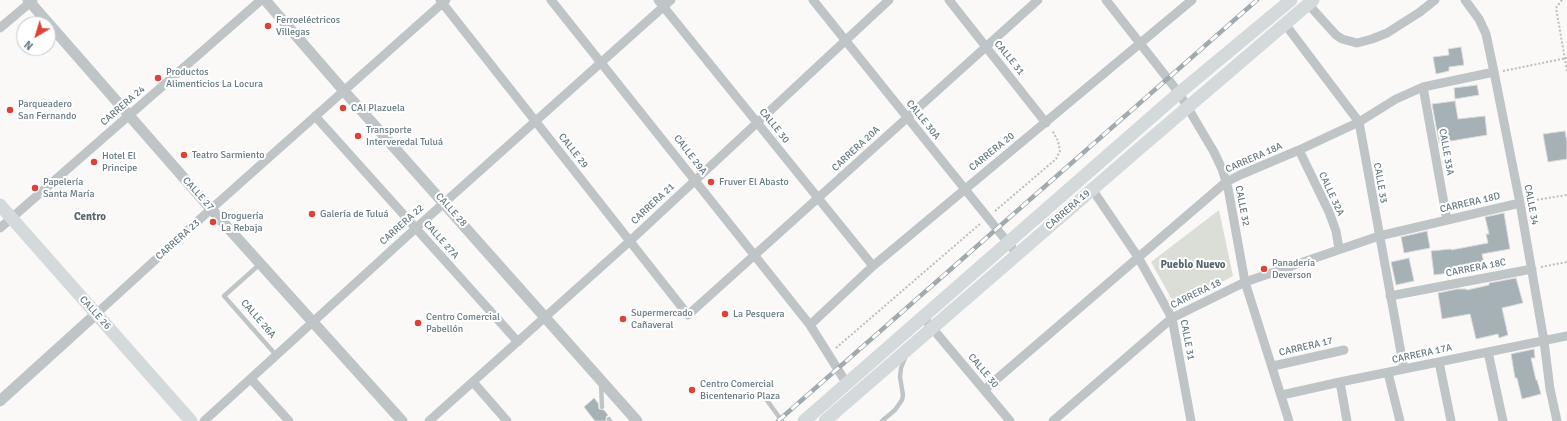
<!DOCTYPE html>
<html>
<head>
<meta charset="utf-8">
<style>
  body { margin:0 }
  #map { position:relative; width:1567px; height:421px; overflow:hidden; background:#faf9f8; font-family:Signika,sans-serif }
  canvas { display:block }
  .north { position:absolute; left:16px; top:16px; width:40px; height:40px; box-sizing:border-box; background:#fff; border:1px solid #c2cacd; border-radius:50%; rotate:218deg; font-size:11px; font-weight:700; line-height:16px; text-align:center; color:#667a81 }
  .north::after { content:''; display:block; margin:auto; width:14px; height:18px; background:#dd4234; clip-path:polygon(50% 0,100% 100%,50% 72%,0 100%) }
</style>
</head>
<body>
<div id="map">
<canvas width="1567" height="421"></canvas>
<div class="north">N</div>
</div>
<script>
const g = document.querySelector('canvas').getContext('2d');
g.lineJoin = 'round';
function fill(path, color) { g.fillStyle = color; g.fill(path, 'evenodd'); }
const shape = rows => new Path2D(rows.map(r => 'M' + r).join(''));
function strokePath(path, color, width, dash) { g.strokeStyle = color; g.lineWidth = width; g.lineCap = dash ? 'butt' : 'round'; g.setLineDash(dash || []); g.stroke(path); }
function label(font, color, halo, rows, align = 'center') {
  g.font = font + ' Signika,sans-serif'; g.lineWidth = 4; g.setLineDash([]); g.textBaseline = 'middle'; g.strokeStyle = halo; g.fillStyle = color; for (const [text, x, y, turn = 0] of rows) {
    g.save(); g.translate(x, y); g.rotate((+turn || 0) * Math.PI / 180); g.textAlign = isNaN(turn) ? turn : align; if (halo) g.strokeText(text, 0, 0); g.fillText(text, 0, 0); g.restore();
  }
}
const green = shape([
  [1219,210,1233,276,1176,307,1151,262]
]);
const building = shape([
  [1461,47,1464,65,1449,67,1449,71,1436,74,1433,57,1449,55,1448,49,1461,47],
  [1477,85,1479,95,1455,99,1454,88,1477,85],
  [1455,101,1458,119,1485,116,1487,135,1439,143,1432,104,1455,101],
  [1565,131,1567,142,1567,159,1548,162,1543,134,1565,131],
  [1504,213,1510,249,1482,254,1485,268,1434,275,1431,251,1451,249,1451,250,1488,243,1486,234,1489,234,1485,217,1504,213],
  [1427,231,1430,248,1404,253,1401,237,1427,231],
  [1409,258,1414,281,1396,285,1391,262,1409,258],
  [1516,278,1523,303,1502,308,1508,335,1499,338,1498,334,1476,339,1470,314,1442,319,1438,293,1457,289,1466,289,1467,290,1489,285,1489,283,1516,278],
  [1534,349,1535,358,1531,358,1536,380,1537,380,1541,394,1522,399,1517,378,1515,378,1511,354,1534,349],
  [594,398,598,403,599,409,604,410,608,415,606,417,606,421,595,421,584,407,594,398]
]);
const path = shape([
  [1562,0,1556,8,1567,71],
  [1503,71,1567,58],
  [1529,201,1567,195],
  [995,211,1056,159,1060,151,1058,141,1052,130],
  [1541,267,1567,262],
  [836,348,981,223]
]);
const service = shape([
  [260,264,224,296,276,355],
  [601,383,602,407],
  [766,399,782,421],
  [609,419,610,421],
  [882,421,895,410,902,400,903,395,900,377,901,368,905,358]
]);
const minor = shape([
  [440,0,688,315,1038,0],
  [551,0,810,325,847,384],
  [658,0,873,266],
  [813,0,1017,254],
  [949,0,1046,123],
  [1106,0,1179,93,1214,152,1222,169,1228,188,1245,282,1289,421],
  [1465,0,1479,19,1486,34,1494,72,1520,203,1544,341,1550,389,1557,421],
  [1308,4,1336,35,1342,39,1357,43,1372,39,1387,33,1420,12,1435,0],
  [1285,24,1359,122,1404,369],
  [0,28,33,0],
  [1423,87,1447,220],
  [315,116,518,342],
  [1299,150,1329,212,1336,231,1339,249],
  [1092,189,1138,257,1172,318,1191,421],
  [0,228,261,0],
  [1390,296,1532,269],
  [96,314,211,209,446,0],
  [923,317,1010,421],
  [810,325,873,266,1192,0],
  [1488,352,1503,421],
  [1439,362,1451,421],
  [1273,366,1344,350],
  [1388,373,1400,421],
  [251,379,289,421],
  [473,382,507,421],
  [1340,382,1347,421],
  [984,390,1226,182,1240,175,1299,150,1359,122,1396,99,1423,87,1494,72],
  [1282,395,1340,382,1567,336],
  [204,421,416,228,671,0],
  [429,421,630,241,889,0],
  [1053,421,1172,318,1245,282,1379,236,1520,203]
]);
const tertiary = shape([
  [28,0,211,209,402,421],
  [265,0,344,91,637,421],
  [0,401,96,314]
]);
const secondary = shape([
  [0,205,191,421],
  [804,421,1179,93,1291,0],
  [825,421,1140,148,1313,0]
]);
const rail = shape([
  [778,421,1257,0]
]);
const markers = [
  [268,26,4,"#dd4234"],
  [158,78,4,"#dd4234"],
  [343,108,4,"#dd4234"],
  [10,110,4,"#dd4234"],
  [358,136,4,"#dd4234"],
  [184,155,4,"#dd4234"],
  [94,162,4,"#dd4234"],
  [711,182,4,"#dd4234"],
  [35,188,4,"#dd4234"],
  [312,214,4,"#dd4234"],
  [213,222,4,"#dd4234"],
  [1264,269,4,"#dd4234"],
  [725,314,4,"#dd4234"],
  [623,319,4,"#dd4234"],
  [418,323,4,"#dd4234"],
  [692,390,4,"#dd4234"]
];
const poiNames = [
  ["Ferroeléctricos",276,20],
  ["Villegas",276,32],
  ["Productos",166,72],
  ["Alimenticios La Locura",166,84],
  ["Parqueadero",18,104],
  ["San Fernando",18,116],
  ["CAI Plazuela",351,108],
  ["Transporte",366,130],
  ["Interveredal Tuluá",366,142],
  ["Teatro Sarmiento",192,155],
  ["Hotel El",102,156],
  ["Principe",102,168],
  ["Papelería",43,182],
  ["Santa María",43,194],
  ["Fruver El Abasto",719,182],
  ["Galería de Tuluá",320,214],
  ["Droguería",221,216],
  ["La Rebaja",221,228],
  ["Panadería",1272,263],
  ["Deverson",1272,275],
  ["Supermercado",631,313],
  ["Cañaveral",631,325],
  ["La Pesquera",733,314],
  ["Centro Comercial",426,317],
  ["Pabellón",426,329],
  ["Centro Comercial",700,384],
  ["Bicentenario Plaza",700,396]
];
const streetNames = [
  ["CALLE 31",1009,58,51],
  ["CARRERA 24",123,106,-41],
  ["CALLE 30A",923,120,51],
  ["CALLE 30",774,126,51],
  ["CARRERA 20A",856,149,-43],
  ["CALLE 29",573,151,52],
  ["CARRERA 20",992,152,-39],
  ["CALLE 33A",1446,152,80],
  ["CALLE 29A",690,155,52],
  ["CARRERA 18A",1254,158,-24],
  ["CALLE 33",1380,183,80],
  ["CALLE 27",198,194,48],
  ["CALLE 32A",1331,194,65],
  ["CARRERA 18D",1470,203,-13],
  ["CARRERA 21",653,204,-43],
  ["CALLE 34",1531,205,79],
  ["CALLE 32",1242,206,79],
  ["CALLE 28",451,210,48],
  ["CARRERA 19",1068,210,-41],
  ["CARRERA 22",402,225,-42],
  ["CARRERA 23",178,240,-42],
  ["CALLE 27A",441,240,48],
  ["CARRERA 18C",1476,268,-11],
  ["CARRERA 18",1196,294,-26],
  ["CALLE 26",95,313,48],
  ["CALLE 26A",258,319,49],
  ["CALLE 31",1187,340,79],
  ["CARRERA 17",1306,347,-13],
  ["CARRERA 17A",1422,354,-12],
  ["CALLE 30",983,371,50]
];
const neighbourhoodNames = [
  ["Centro",90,217],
  ["Pueblo Nuevo",1193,265]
];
fill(green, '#dbded7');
fill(building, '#a6b1b5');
strokePath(building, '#dcdbda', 1);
strokePath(path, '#babec0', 2, [2, 2]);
strokePath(service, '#bfc5c7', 4.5);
strokePath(minor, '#bfc5c7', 9);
strokePath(tertiary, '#bfc5c7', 11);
strokePath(secondary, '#d4d9dc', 13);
strokePath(rail, '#a1aaae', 4.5);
strokePath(rail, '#fff', 3, [9]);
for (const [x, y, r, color] of markers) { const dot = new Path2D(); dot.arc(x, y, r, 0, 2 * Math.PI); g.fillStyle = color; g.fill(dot); strokePath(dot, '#fff', 1.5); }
label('10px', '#667a81', '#fff', poiNames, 'left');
label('10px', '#667a81', '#fff', streetNames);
label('bold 11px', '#57666d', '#fff', neighbourhoodNames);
</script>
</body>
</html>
